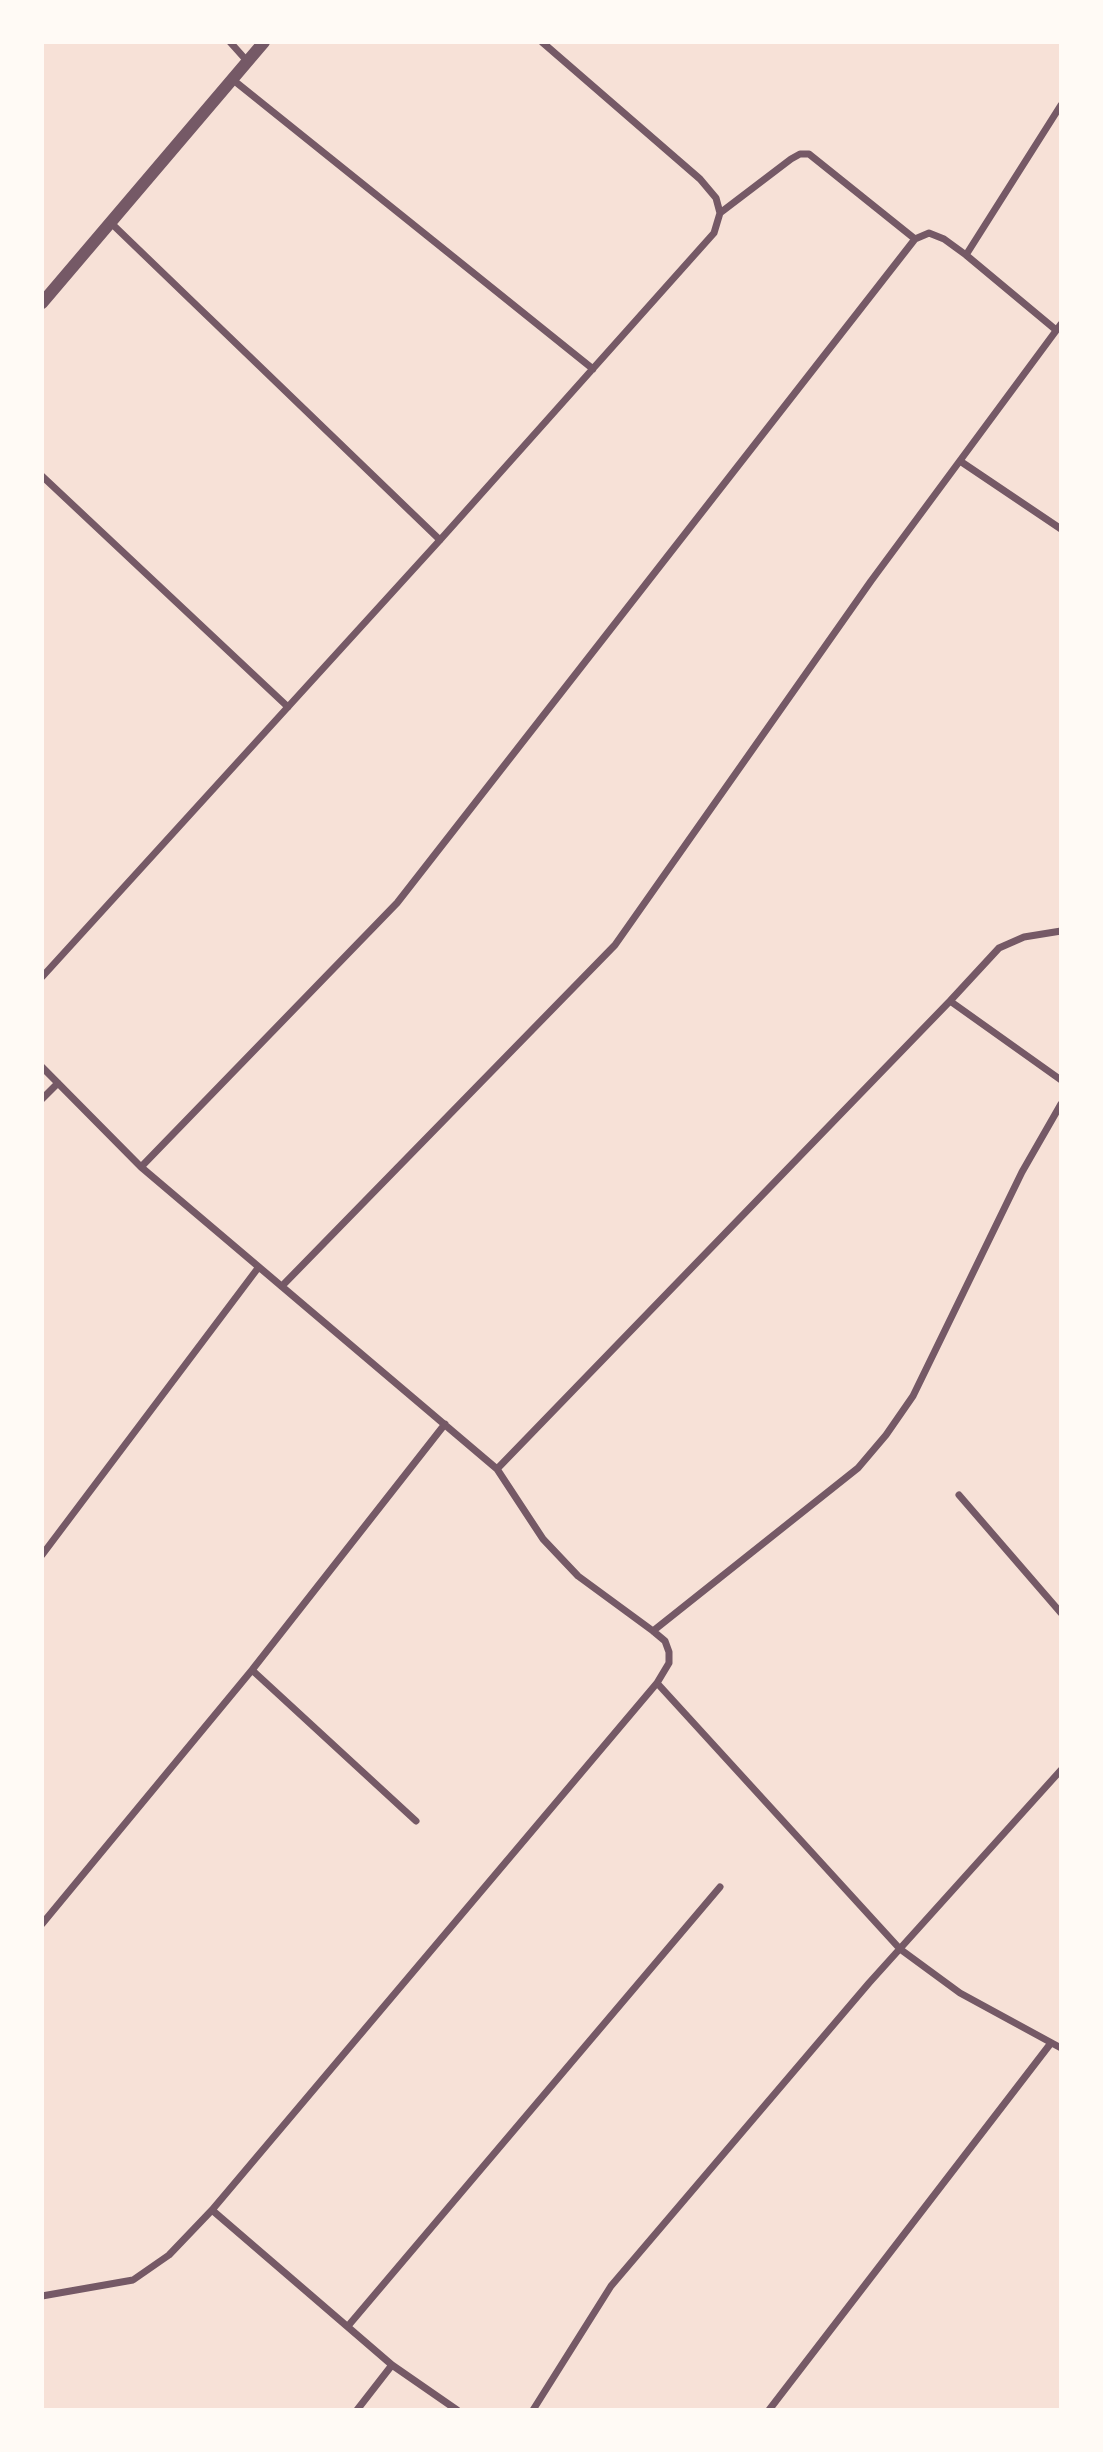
<!DOCTYPE html>
<html>
<head>
<meta charset="utf-8">
<style>
  body { margin:0 }
  #map { position:relative; width:1103px; height:2452px; overflow:hidden; background:#f7e1d7; font-family:Rubik,sans-serif }
  canvas { display:block }
  .frame { position:absolute; inset:0; border:44px solid #fffaf5; pointer-events:none }
</style>
</head>
<body>
<div id="map">
<canvas width="1103" height="2452"></canvas>
<div class="frame"></div>
</div>
<script>
const g = document.querySelector('canvas').getContext('2d');
g.lineJoin = 'round';
const shape = rows => new Path2D(rows.map(r => 'M' + r).join(''));
function strokePath(path, color, width, dash) { g.strokeStyle = color; g.lineWidth = width; g.lineCap = dash ? 'butt' : 'round'; g.setLineDash(dash || []); g.stroke(path); }
const minor = shape([
  [230,42,247,61],
  [232,79,593,369],
  [720,213,791,159,800,154,809,154,915,239],
  [110,222,440,540],
  [1056,330,966,255,1061,105],
  [960,461,1061,529],
  [42,476,288,707],
  [42,977,440,540,714,233,720,213,716,198,700,179,542,42],
  [950,1001,1061,1080],
  [42,1067,141,1167,497,1469,543,1539,578,1576,653,1631,665,1641,669,1652,669,1663,657,1683,212,2210,169,2255,133,2280,42,2296],
  [42,1099,58,1083],
  [141,1167,397,903,915,239,929,233,944,239,966,255],
  [282,1286,615,945,871,581,1061,324],
  [497,1469,950,1001,999,948,1024,937,1061,931],
  [959,1495,1061,1613],
  [42,1555,258,1268],
  [653,1631,858,1468,886,1435,913,1396,1022,1172,1061,1104],
  [252,1670,416,1821],
  [657,1683,900,1949,960,1993,1061,2048],
  [42,1924,252,1670,445,1424],
  [212,2210,392,2365,457,2410],
  [348,2326,720,1887],
  [357,2410,392,2365],
  [533,2410,611,2286,869,1983,1061,1770],
  [769,2410,1051,2043]
]);
const tertiary = shape([
  [42,303,264,42]
]);
strokePath(minor, '#755966', 7);
strokePath(tertiary, '#755966', 12);
</script>
</body>
</html>
